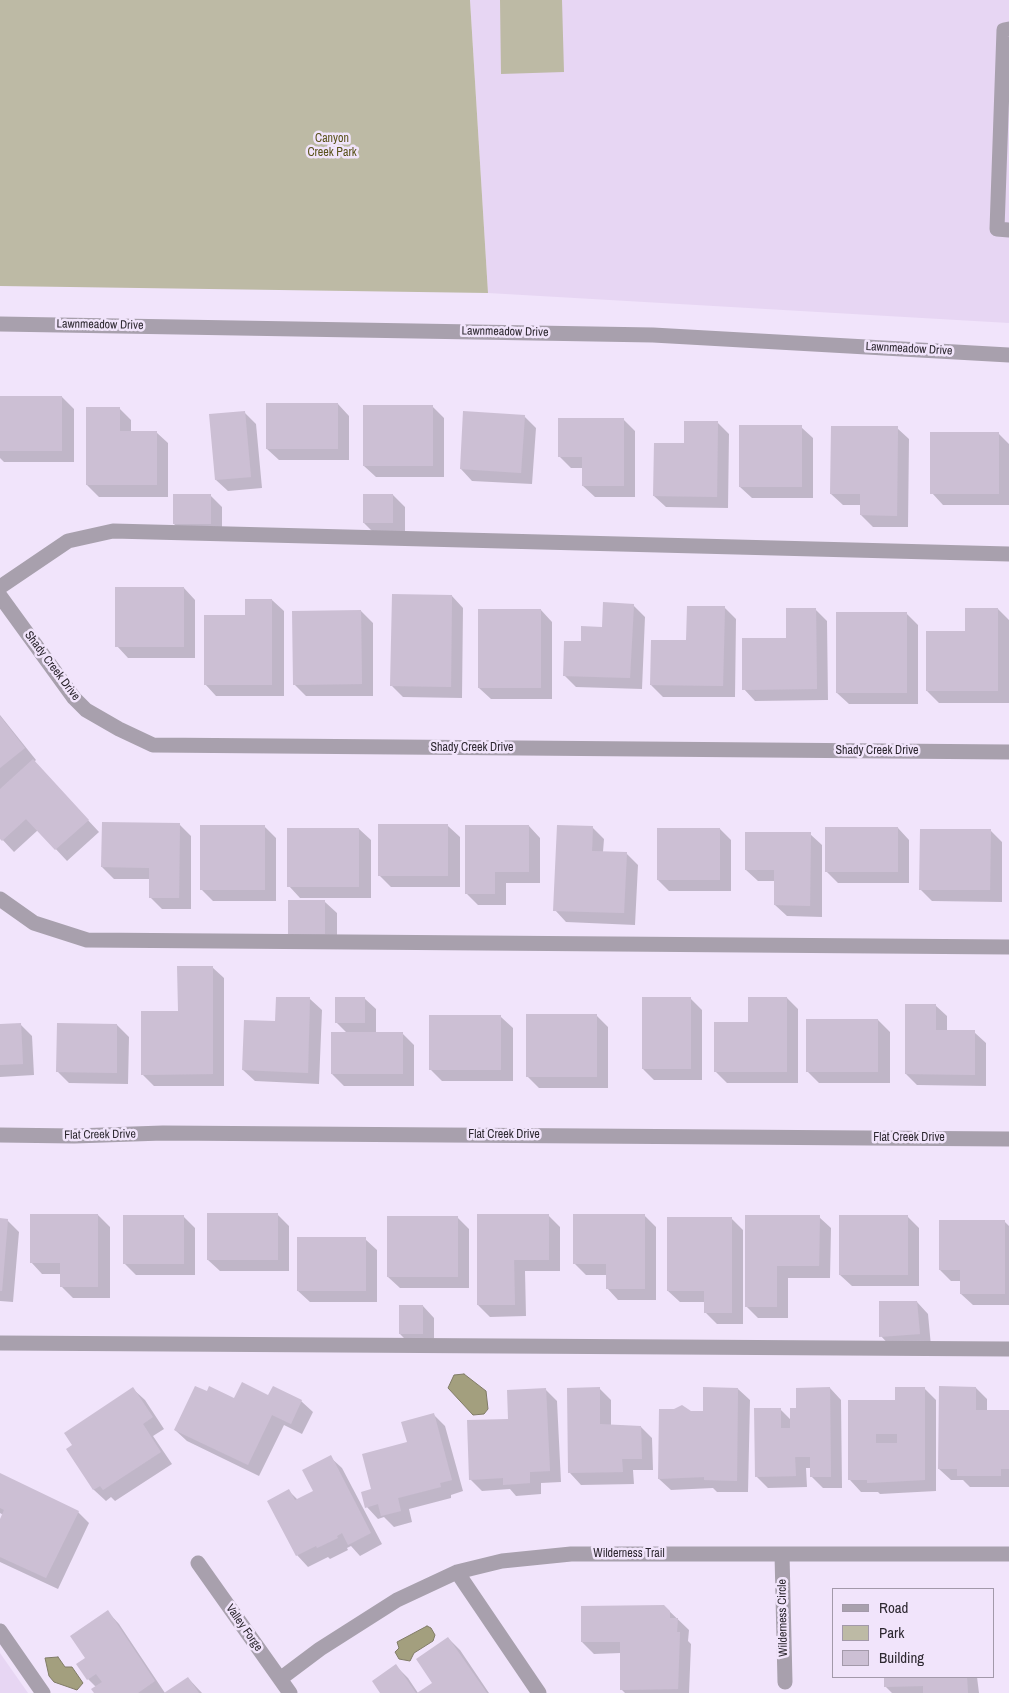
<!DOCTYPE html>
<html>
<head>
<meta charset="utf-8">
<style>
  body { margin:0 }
  #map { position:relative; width:1009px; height:1693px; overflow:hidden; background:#f1e4fb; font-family:"Archivo Narrow",sans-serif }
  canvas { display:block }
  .legend { position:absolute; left:832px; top:1588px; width:162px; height:90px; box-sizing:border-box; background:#f1e4fb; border:1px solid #a399aa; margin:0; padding:6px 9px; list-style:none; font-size:15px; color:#2d2830 }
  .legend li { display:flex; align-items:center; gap:10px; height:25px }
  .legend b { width:25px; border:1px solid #a399aa }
</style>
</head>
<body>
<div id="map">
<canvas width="1009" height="1693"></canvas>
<ul class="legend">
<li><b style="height:6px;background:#a8a0ad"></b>Road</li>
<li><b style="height:14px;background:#bdbaa5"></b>Park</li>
<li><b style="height:14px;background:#ccbfd4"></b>Building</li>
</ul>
</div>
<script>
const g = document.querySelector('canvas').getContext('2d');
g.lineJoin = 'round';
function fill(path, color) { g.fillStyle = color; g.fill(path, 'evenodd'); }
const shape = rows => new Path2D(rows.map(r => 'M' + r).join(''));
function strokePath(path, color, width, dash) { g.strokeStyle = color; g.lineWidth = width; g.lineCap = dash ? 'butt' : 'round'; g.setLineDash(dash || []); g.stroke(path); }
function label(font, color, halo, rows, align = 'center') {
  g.font = font + ' "Archivo Narrow",sans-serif'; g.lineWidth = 5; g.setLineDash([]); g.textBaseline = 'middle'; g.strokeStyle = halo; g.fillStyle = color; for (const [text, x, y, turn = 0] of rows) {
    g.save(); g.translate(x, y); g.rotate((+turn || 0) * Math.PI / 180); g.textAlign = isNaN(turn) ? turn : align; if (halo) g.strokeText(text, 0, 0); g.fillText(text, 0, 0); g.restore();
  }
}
const built = shape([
  [470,0,1009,0,1009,323,488,293],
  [0,1653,28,1693,0,1693]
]);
const green = shape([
  [0,0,470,0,488,293,0,286],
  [500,0,562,0,564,72,501,74]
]);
const water = shape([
  [464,1374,486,1391,488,1409,484,1414,473,1415,448,1388,454,1375,464,1374],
  [427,1626,431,1628,435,1635,433,1641,414,1653,410,1661,399,1659,395,1652,399,1648,397,1642,427,1626],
  [58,1657,65,1667,72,1667,83,1683,77,1690,54,1682,49,1676,45,1658,58,1657]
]);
const shadow = shape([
  [0,397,62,397,74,409,74,462,4,462,0,458],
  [338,404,349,416,349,460,279,460,267,449],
  [432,406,444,418,444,477,376,477,364,466],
  [119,408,131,420,131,432,156,432,168,443,168,497,99,497,87,485],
  [244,412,256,424,262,488,228,491,216,480],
  [524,416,536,428,532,484,472,481,461,469],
  [623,419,635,431,635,497,595,497,583,486,583,468,571,468,559,456],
  [717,422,729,434,728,508,666,507,654,496,685,444],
  [801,427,813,438,813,498,752,498,740,487],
  [897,428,909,439,908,527,873,527,861,515,861,505,843,505,831,494],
  [999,434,1009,444,1009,505,943,505,932,493],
  [210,495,222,507,222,536,186,536,174,524],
  [393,495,405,507,405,535,376,535,364,523],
  [184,588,195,600,195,658,128,658,117,646],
  [452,596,463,608,462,698,403,697,392,686],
  [272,600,284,611,284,696,216,696,205,684,246,617],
  [633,605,645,617,642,689,576,687,564,675,582,643],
  [724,607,736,619,735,697,663,697,651,685,687,642],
  [815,609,827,621,828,700,755,701,744,689],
  [998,609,1009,620,1009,703,939,703,927,691],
  [541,610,552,622,552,699,491,699,479,688],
  [361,611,373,623,373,696,306,696,294,684],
  [906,613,918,625,918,704,849,704,837,693],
  [0,715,36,760,34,762,99,832,67,861,38,830,14,852,0,837],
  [180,825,191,836,191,909,162,909,150,897,150,879,114,879,102,867],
  [264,826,276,838,276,901,213,901,202,890],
  [448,826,460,837,460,887,391,887,379,875],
  [529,826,540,838,540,883,506,883,506,905,478,905,467,894],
  [592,827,604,839,603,852,626,853,638,865,635,925,566,922,555,910],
  [898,828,909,840,909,883,838,883,826,871],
  [359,829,371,840,371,898,300,898,289,886],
  [720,829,731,840,731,891,669,891,658,880],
  [991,831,1002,842,1002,902,932,901,920,889],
  [810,834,822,845,822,917,787,916,775,905,776,881,758,881,746,870],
  [325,902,337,913,337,945,301,945,290,934],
  [212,967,224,978,224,1086,154,1086,142,1074,179,1012],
  [364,998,376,1009,376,1033,402,1033,414,1045,414,1086,344,1086,332,1074,347,1033,336,1022],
  [787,998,798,1009,798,1083,727,1083,715,1071,749,1023],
  [310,999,322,1010,319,1084,255,1081,243,1070,276,1022],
  [691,999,702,1010,702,1080,654,1080,643,1069],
  [935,1005,947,1016,947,1031,974,1032,986,1043,986,1086,917,1085,906,1074],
  [597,1016,608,1027,608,1088,539,1088,527,1076],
  [501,1017,513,1028,513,1081,442,1081,431,1070],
  [878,1020,890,1032,890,1083,819,1083,807,1071],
  [20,1024,32,1036,34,1075,0,1077,0,1025],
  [117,1025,129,1037,128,1084,69,1083,58,1072],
  [277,1214,289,1226,289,1271,220,1271,208,1260],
  [98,1215,110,1227,110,1298,73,1298,62,1287,62,1274,42,1274,31,1262],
  [548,1215,560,1227,560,1271,525,1271,526,1316,490,1317,478,1305],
  [644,1215,656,1227,656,1300,618,1300,607,1288,607,1275,586,1275,574,1263],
  [746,1216,819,1217,831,1228,830,1278,788,1278,788,1318,758,1318,746,1306],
  [184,1217,195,1228,195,1275,136,1275,124,1263],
  [457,1217,469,1229,469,1288,400,1288,388,1277],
  [908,1217,919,1228,919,1286,852,1286,840,1275],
  [731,1218,743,1230,743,1324,717,1324,706,1313,706,1302,680,1302,668,1291],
  [0,1220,7,1220,19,1232,13,1302,0,1301],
  [1004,1221,1009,1226,1009,1305,973,1305,961,1294,961,1281,951,1281,940,1270],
  [365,1239,377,1250,377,1302,310,1302,298,1291],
  [917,1302,928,1314,931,1346,892,1348,881,1336],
  [423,1306,434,1318,434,1346,412,1346,400,1334],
  [599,1388,611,1400,611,1425,641,1427,652,1438,653,1470,633,1470,634,1484,581,1485,570,1473],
  [830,1388,841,1400,842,1488,823,1488,811,1476,811,1468,806,1468,807,1487,768,1488,756,1476,780,1409,792,1421,797,1409],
  [924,1388,936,1400,936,1491,880,1494,878,1492,861,1492,850,1480,849,1401,897,1401],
  [976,1388,987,1399,987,1411,1009,1412,1009,1487,970,1487,963,1480,951,1480,939,1469],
  [133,1389,145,1400,164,1429,153,1436,172,1464,115,1501,111,1497,106,1501,94,1490,68,1450],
  [738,1389,750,1400,748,1492,717,1492,713,1488,671,1490,659,1479,691,1412,704,1412],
  [546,1390,557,1401,561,1482,541,1483,541,1494,516,1496,510,1489,482,1491,470,1479,510,1420],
  [269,1396,301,1401,313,1412,302,1434,284,1425,259,1476,187,1441,175,1430,235,1400],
  [434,1415,445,1426,463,1491,451,1495,451,1498,409,1509,412,1522,394,1527,384,1517,378,1519,367,1507,408,1443],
  [330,1457,342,1468,382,1544,360,1556,351,1546,347,1548,348,1550,330,1559,328,1557,308,1567,297,1555,289,1491,298,1500,315,1491],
  [0,1474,78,1512,89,1523,58,1589,0,1562,0,1522,3,1515,0,1513],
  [664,1606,689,1630,688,1641,691,1644,689,1693,625,1693,621,1689,621,1653,594,1654,582,1642],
  [108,1612,119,1624,165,1693,96,1693,96,1687,88,1679,87,1658],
  [448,1638,460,1650,489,1693,419,1693,434,1683],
  [396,1666,408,1678,418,1693,381,1693],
  [885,1677,977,1677,979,1693,892,1693,885,1686],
  [188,1678,202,1693,167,1693]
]);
const building = shape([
  [0,396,62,396,62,451,0,451],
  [266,403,338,403,338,449,266,449],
  [363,405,433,405,433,466,363,466],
  [86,407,120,407,120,431,157,431,157,485,86,485],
  [245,411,251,477,215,480,209,414],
  [463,411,525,415,521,473,460,469],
  [558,418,624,418,624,486,582,486,582,457,558,457],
  [684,421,718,421,717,497,653,496,654,443,684,443],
  [739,425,802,425,802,487,739,487],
  [831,426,898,426,897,516,860,515,860,494,830,494],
  [930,432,999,432,999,494,930,494],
  [173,494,211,494,211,524,173,524],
  [363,494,393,494,393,523,363,523],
  [115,587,184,587,184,647,115,647],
  [392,594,452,595,451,687,390,686],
  [245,599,272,599,272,685,204,685,204,615,245,615],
  [603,602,634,604,630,678,563,676,564,641,581,641,581,626,602,627],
  [687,606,725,606,723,686,650,685,651,640,686,640],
  [786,608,816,608,817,689,742,690,742,638,786,638],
  [965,608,998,608,998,691,926,691,926,631,965,631],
  [478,609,541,609,541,688,478,688],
  [361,610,362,684,293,685,292,611],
  [836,612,907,612,907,693,836,693],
  [0,716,25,748,0,768],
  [33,759,89,820,55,850,26,819,2,841,0,839,0,789],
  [102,822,180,823,179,898,149,898,149,868,101,867],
  [378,824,448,824,448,876,378,876],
  [200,825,265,825,265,890,200,890],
  [465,825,529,825,529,872,495,872,495,894,465,894],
  [557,825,593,826,592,851,627,852,624,913,553,911],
  [825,827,898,827,898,872,825,872],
  [287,828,359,828,359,887,287,887],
  [657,828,720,828,720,880,657,880],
  [920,829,991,829,990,890,919,890],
  [745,832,811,832,810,906,774,905,774,870,745,870],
  [288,900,325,900,325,934,288,934],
  [177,966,213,966,213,1074,141,1075,141,1011,178,1011],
  [276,997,310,997,308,1073,242,1070,244,1020,275,1021],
  [335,997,365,997,365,1023,335,1023],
  [642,997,691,997,691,1069,642,1069],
  [748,997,787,997,787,1072,714,1072,714,1022,748,1022],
  [905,1004,936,1004,936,1030,975,1030,975,1075,905,1074],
  [526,1014,597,1014,597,1077,526,1077],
  [429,1015,501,1015,501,1070,429,1070],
  [806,1019,878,1019,878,1072,806,1072],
  [21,1023,23,1064,0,1065,0,1024],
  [57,1023,117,1024,117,1073,56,1072],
  [331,1032,403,1032,403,1074,331,1074],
  [207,1213,278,1213,278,1260,207,1260],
  [30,1214,98,1214,98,1287,60,1287,60,1263,30,1263],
  [477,1214,549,1214,549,1260,514,1260,515,1305,477,1305],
  [573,1214,645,1214,645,1289,606,1289,606,1264,573,1264],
  [123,1215,184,1215,184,1264,123,1264],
  [745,1215,820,1215,819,1266,777,1266,777,1307,745,1307],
  [839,1215,908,1215,908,1275,839,1275],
  [387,1216,458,1216,458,1277,387,1277],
  [667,1217,732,1217,732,1313,704,1313,704,1291,667,1291],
  [0,1218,8,1219,2,1291,0,1291],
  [939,1220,1005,1220,1005,1294,960,1294,960,1270,939,1270],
  [297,1237,366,1237,366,1291,297,1291],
  [879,1301,917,1301,920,1334,879,1337],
  [399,1305,423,1305,423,1334,399,1334],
  [242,1382,268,1395,273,1386,302,1400,291,1424,272,1415,248,1465,174,1430,195,1386,207,1391,209,1386,234,1398],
  [939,1386,976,1387,976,1410,1009,1410,1009,1469,1001,1469,1001,1476,957,1476,957,1469,938,1469],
  [133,1387,153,1417,143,1424,161,1452,103,1490,100,1486,93,1490,66,1449,72,1445,64,1433],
  [600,1387,600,1424,641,1426,642,1459,622,1459,623,1472,568,1473,567,1388],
  [703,1387,738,1388,737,1481,704,1480,704,1477,658,1479,659,1409,674,1409,682,1405,691,1411,703,1411],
  [830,1387,831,1477,810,1477,810,1457,795,1457,796,1476,755,1477,754,1408,781,1408,781,1428,790,1428,790,1408,796,1408,796,1388],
  [895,1387,925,1387,925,1480,867,1483,867,1480,848,1480,848,1400,895,1400],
  [876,1434,897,1434,897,1443,876,1443],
  [546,1388,550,1471,530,1472,530,1483,503,1485,503,1478,469,1480,467,1420,508,1419,507,1390],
  [434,1413,452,1480,440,1483,441,1487,398,1498,401,1511,381,1516,378,1504,365,1508,361,1492,371,1489,362,1454,407,1442,401,1422],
  [331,1455,371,1533,348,1545,342,1533,337,1536,338,1538,317,1548,316,1546,296,1556,267,1501,289,1489,295,1500,313,1491,302,1470],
  [0,1473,79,1511,46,1578,0,1557,0,1519,4,1510,0,1508],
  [664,1605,670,1611,670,1618,678,1618,677,1632,680,1632,678,1689,620,1690,620,1642,581,1642,581,1606],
  [108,1610,155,1681,138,1693,94,1693,91,1689,102,1682,96,1674,87,1680,76,1664,85,1658,70,1636],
  [448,1637,487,1693,417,1693,432,1683,416,1659],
  [396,1664,416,1693,380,1693,372,1681],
  [188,1677,199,1693,164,1693],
  [884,1677,967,1677,968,1693,923,1693,923,1686,884,1687]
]);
const minor = shape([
  [1009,29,1004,30,997,229,1009,230],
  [0,324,653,335,1009,355],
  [0,587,68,541,113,531,1009,554],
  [0,596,74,698,86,710,119,729,153,745,1009,752],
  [0,899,34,923,87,940,1009,947],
  [0,1135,74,1136,163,1133,1009,1139],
  [0,1343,1009,1349],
  [782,1554,785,1682],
  [198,1563,290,1693],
  [457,1572,539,1693],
  [0,1631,43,1693],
  [280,1679,320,1649,397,1600,457,1572,502,1561,571,1554,1009,1554]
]);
const parkNames = [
  ["Canyon",332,139],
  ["Creek Park",332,153]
];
const streetNames = [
  ["Lawnmeadow Drive",100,325,1],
  ["Lawnmeadow Drive",505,332,1],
  ["Lawnmeadow Drive",909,349,3],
  ["Shady Creek Drive",52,666,53],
  ["Shady Creek Drive",472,748],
  ["Shady Creek Drive",877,751],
  ["Flat Creek Drive",100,1135,-1],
  ["Flat Creek Drive",504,1135],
  ["Flat Creek Drive",909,1138],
  ["Wilderness Trail",629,1554],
  ["Wilderness Circle",783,1618,-91],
  ["Valley Forge",244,1628,55]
];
fill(built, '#e7d6f3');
fill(green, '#bdbaa5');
fill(water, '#a39f7e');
strokePath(water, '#807b67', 1);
fill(shadow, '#0003');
fill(building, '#ccbfd4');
strokePath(minor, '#a8a0ad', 15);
label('12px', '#585119', '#f1e4fb', parkNames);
label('12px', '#2d2830', '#f1e4fb', streetNames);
</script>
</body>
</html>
